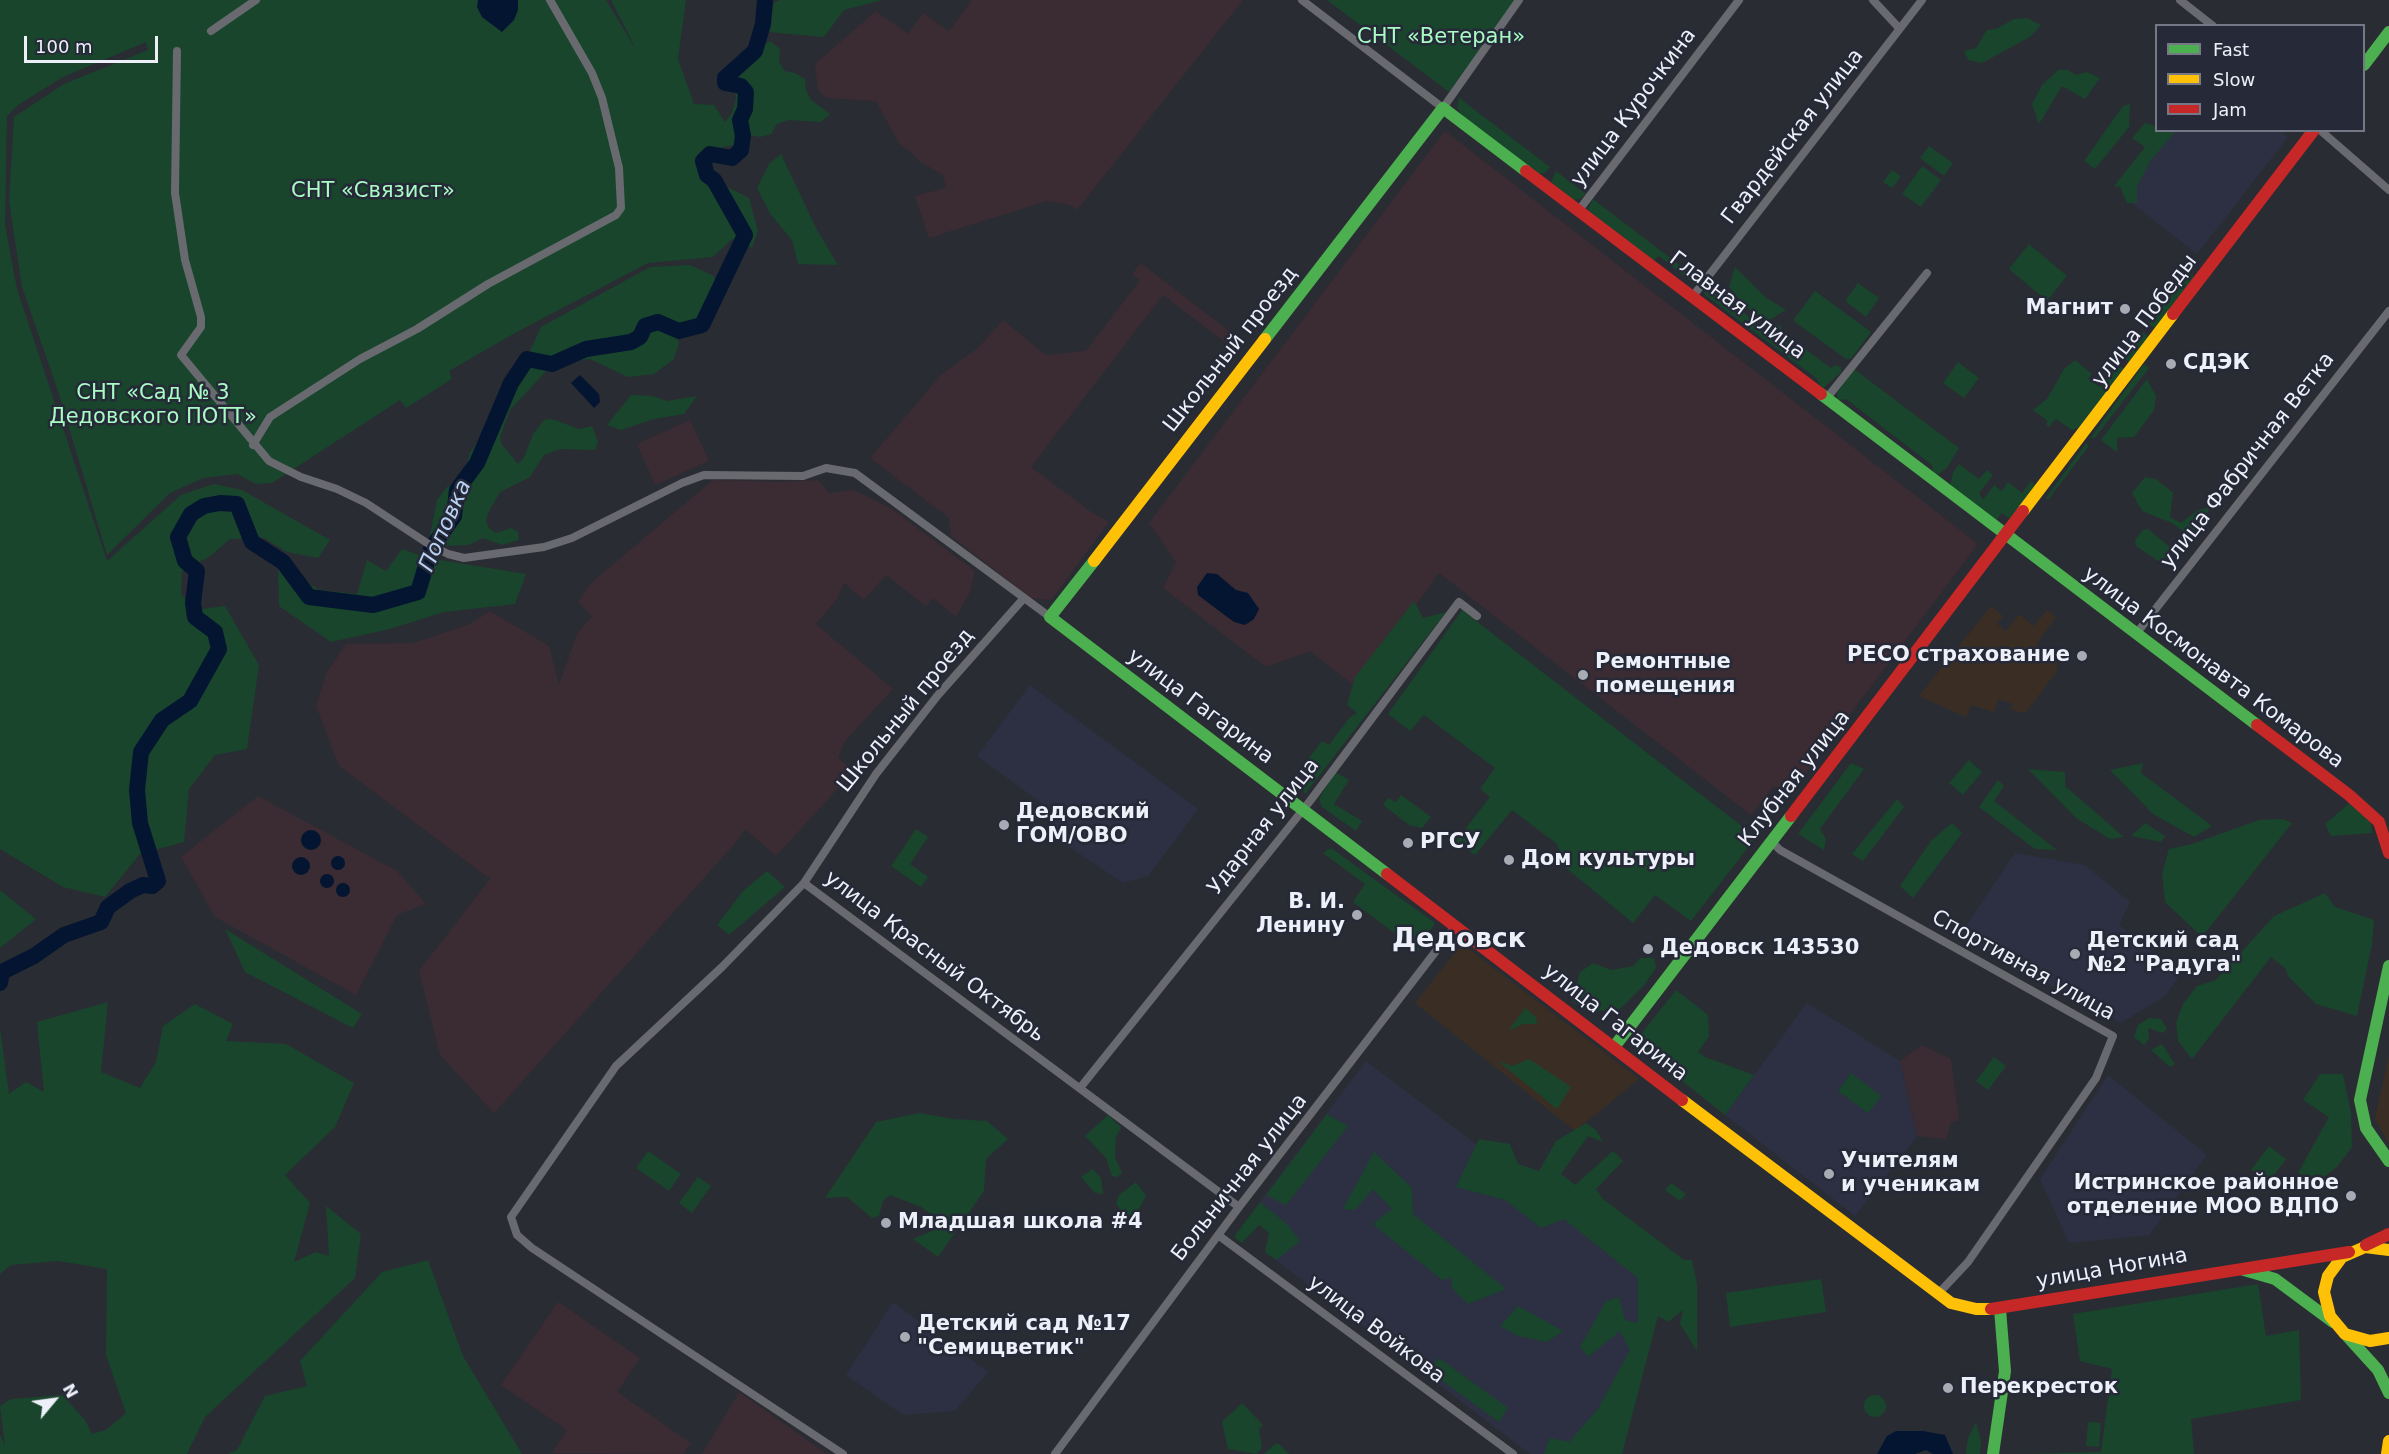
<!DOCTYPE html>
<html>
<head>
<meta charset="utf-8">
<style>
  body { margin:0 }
  #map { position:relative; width:2389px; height:1454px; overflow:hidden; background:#2a2c33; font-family:"DejaVu Sans",sans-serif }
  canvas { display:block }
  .legend { position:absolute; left:2155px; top:24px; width:210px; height:108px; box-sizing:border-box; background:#262937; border:2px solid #767985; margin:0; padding:8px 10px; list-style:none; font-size:18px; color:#eef0f9 }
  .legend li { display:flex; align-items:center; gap:12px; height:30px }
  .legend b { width:30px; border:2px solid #767985 }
  .north { position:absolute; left:24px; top:1370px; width:60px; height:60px; -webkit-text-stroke:4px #262937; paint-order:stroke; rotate:61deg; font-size:16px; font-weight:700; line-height:24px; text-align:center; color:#eef0f9 }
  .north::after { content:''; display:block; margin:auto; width:21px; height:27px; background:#eef0f9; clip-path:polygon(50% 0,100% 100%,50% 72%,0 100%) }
  .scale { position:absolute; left:24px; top:36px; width:134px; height:27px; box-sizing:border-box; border:3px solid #eef0f9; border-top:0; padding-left:8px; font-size:18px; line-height:21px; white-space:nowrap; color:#eef0f9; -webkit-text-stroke:4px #262937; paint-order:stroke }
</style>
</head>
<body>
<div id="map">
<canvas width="2389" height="1454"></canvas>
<ul class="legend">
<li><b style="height:8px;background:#4caf50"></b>Fast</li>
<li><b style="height:8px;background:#ffc107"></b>Slow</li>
<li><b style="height:8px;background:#c62828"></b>Jam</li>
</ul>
<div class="north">N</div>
<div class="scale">100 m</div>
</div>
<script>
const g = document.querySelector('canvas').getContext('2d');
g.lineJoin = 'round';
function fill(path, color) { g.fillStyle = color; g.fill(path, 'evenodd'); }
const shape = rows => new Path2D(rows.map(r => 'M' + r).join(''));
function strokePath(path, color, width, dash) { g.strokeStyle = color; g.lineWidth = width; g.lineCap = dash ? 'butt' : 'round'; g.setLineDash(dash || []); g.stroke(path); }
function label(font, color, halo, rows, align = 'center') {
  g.font = font + ' "DejaVu Sans",sans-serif'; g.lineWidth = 5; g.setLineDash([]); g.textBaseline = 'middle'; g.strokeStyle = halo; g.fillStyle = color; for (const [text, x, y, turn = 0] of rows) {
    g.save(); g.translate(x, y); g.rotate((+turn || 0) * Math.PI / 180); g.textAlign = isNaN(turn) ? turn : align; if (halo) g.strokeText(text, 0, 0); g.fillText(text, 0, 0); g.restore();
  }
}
const commercial = shape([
  [1991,606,2003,616,1997,624,2006,631,2019,614,2034,626,2047,610,2056,617,2036,644,2060,662,2055,668,2058,670,2025,713,2011,710,2013,704,1998,699,1994,712,1971,705,1966,717,1919,696],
  [1462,944,1639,1079,1575,1131,1415,1003],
  [2389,1056,2389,1144,2375,1119]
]);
const industrial = shape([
  [972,0,1243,0,1077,210,1070,205,1047,201,929,238,915,196,946,188,943,175,921,162,898,142,876,101,826,98,818,90,815,64,876,11,908,34,923,13,949,31],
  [1445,131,1978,544,1797,785,1772,788,1751,815,1439,573,1357,688,1310,651,1266,667,1163,588,1176,562,1149,523],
  [1141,263,1243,342,1237,351,1163,295,1031,467,1090,511,1109,522,1051,600,1031,598,951,536,949,518,870,458,941,375,978,348,1003,320,1046,355,1086,351,1140,280,1132,274],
  [690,420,709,461,655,485,637,444],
  [713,480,779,482,818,480,829,493,854,490,892,509,975,571,970,592,956,617,933,598,926,606,886,575,864,600,844,583,837,599,816,624,893,689,845,741,838,758,854,771,776,856,745,829,737,841,494,1113,440,1055,419,971,490,879,339,766,316,706,327,672,346,644,413,643,470,624,490,611,549,646,559,685,577,634,592,616,578,602,591,583],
  [258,796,397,871,426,904,397,915,356,995,215,917,181,857],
  [1922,1045,1951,1059,1959,1120,1951,1122,1946,1139,1917,1136,1900,1061],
  [558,1302,640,1358,617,1392,691,1443,683,1454,552,1453,567,1430,501,1385],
  [739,1392,827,1454,702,1454]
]);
const built = shape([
  [2173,131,2280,131,2288,137,2197,254,2122,195],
  [1030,685,1198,809,1148,876,1123,883,1050,834,1051,810,977,756],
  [2015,853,2085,865,2130,902,2119,925,2181,974,2165,996,2121,1023,1959,936],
  [1807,1003,1900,1061,1917,1136,1855,1216,1725,1115],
  [1366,1061,1658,1282,1602,1454,1530,1454,1265,1252,1286,1224,1260,1202],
  [2108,1075,2207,1155,2149,1235,2069,1243,2040,1179],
  [893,1302,988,1372,955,1411,903,1415,846,1375]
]);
const green = shape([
  [0,0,606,0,637,51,611,0,686,0,678,59,694,104,714,105,725,122,732,113,736,99,732,71,740,57,770,41,780,49,779,61,784,71,795,73,805,79,806,90,811,100,830,114,821,122,789,120,777,124,771,134,760,137,750,135,741,137,738,144,711,150,709,162,727,187,749,198,758,231,752,248,732,239,713,257,648,263,515,333,449,371,452,379,406,408,400,400,272,483,256,484,237,474,203,478,170,493,107,555,59,394,22,287,9,201,14,117,64,84,148,50,146,42,63,77,18,105,7,116,5,225,17,289,107,561,181,495,214,484,242,490,330,540,318,558,287,552,264,538,230,539,209,557,182,571,181,594,194,610,225,606,259,665,247,749,215,755,189,789,184,842,140,854,105,897,63,887,0,849],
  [779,0,882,0,844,10,824,37,768,32,774,3],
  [1327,0,1515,0,1449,92],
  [2027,18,2041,25,2030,37,1982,63,1968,60,1964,51,1976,48,1987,30,1996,29,2014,19],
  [2058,70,2068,70,2076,75,2087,72,2100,78,2085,99,2062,86,2039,124,2032,104,2042,85],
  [1459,97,1467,104,1550,167,1545,173,1538,174,1462,116,1457,107],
  [2130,104,2129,127,2095,169,2084,161,2123,106],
  [2145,123,2156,126,2156,130,2176,131,2151,160,2137,186,2137,203,2127,203,2120,187,2114,186,2145,147,2132,138],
  [1929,146,1953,163,1944,176,1920,158],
  [781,154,816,228,838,265,798,264,792,240,771,215,757,188,769,164],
  [1922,166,1941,180,1921,207,1902,194],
  [1892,170,1901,176,1892,188,1883,182],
  [1556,171,1586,194,1580,199,1573,200,1551,182],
  [1593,199,1699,280,1697,283,1694,284,1659,256,1653,261,1590,213,1588,209],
  [2029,244,2067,276,2047,301,2009,269],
  [690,265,714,276,716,293,704,306,698,322,682,326,675,334,679,343,674,359,654,374,628,377,590,359,565,362,550,367,510,410,500,437,502,445,518,464,524,458,533,434,544,420,552,419,579,429,592,426,598,442,595,450,560,449,544,455,530,477,500,492,488,513,486,521,489,528,496,533,511,528,518,532,519,540,502,545,483,538,468,545,443,546,436,542,430,535,437,500,447,487,462,478,470,453,484,431,499,390,529,353,541,327,650,267],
  [1735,267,1765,297,1786,310,1766,322,1745,306,1729,287],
  [2189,272,2195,277,2156,329,2149,324],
  [1858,283,1879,298,1866,317,1845,301],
  [1707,285,1770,333,1777,324,1781,326,1782,332,1831,368,1835,365,1841,367,1841,372,1822,389,1816,378,1705,295,1704,291],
  [1815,291,1871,332,1851,359,1846,359,1795,322,1794,319],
  [2143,332,2149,337,2130,362,2123,357],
  [2075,360,2092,374,2088,379,2100,387,2117,364,2124,369,2080,427,2072,430,2056,419,2049,427,2046,424,2048,421,2033,410,2047,399,2064,369],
  [1958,362,1979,378,1964,398,1943,383],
  [2144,364,2149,368,2094,439,2091,437],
  [1854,369,1959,448,1947,468,1937,475,1933,472,1932,465,1846,399,1837,401,1837,391],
  [2147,379,2156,396,2154,410,2134,437,2117,438,2117,452,2101,440],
  [631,395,652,396,667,401,697,396,684,414,654,419,621,430,607,425],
  [2086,443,2089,446,2048,500,2046,498],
  [1959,464,1979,479,1987,470,1993,475,1979,493,1983,500,1994,485,2002,491,2008,482,2022,493,2031,481,2035,485,2010,519,2002,513,1995,522,1950,485,1953,473],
  [2145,477,2156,479,2173,493,2170,517,2181,523,2198,510,2210,507,2200,530,2193,539,2172,523,2142,511,2132,493],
  [2148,529,2170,547,2171,552,2161,563,2136,546,2135,540,2143,530],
  [402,549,428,558,526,574,515,604,444,612,390,629,331,642,279,606,278,567,320,590,357,594,367,560,386,571],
  [1414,601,1423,618,1446,612,1305,794,1301,786,1316,766,1308,759,1322,741,1329,745,1350,717,1357,713,1347,705,1355,677],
  [1462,610,1756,837,1691,921,1655,895,1633,923,1566,868,1557,844,1512,810,1475,855,1456,841,1490,797,1480,789,1495,768,1424,715,1410,731,1388,714],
  [2295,720,2342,757,2337,764,2290,727],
  [1969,760,1982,772,1963,795,1949,783],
  [1851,763,1864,769,1820,829,1826,839,1824,850,1798,834],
  [2143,763,2141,773,2212,826,2194,837,2153,814,2110,770],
  [2028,769,2065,772,2065,786,2124,837,2110,839,2076,818],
  [1335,772,1349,780,1334,804,1362,821,1356,831,1322,807,1319,799],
  [1998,780,2004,786,1994,801,2057,850,2035,849,1979,807],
  [1401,795,1431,817,1422,828,1409,825,1383,805,1388,798,1396,802],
  [1897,799,1904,807,1863,861,1852,854],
  [2352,801,2371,824,2372,833,2331,836,2325,824],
  [2283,819,2292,823,2202,937,2165,902,2162,874,2169,849,2192,844,2259,820],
  [1952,823,1962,833,1913,898,1900,886,1931,841],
  [2145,823,2165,836,2161,842,2131,836],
  [916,829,928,837,910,864,928,877,921,887,891,866],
  [1331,848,1435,923,1418,951,1353,902,1365,884,1323,853],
  [767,871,785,887,729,935,717,925,743,891],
  [0,890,36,919,0,948],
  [2325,893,2335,907,2374,920,2372,944,2357,1016,2316,1004,2288,976,2285,968,2271,957,2192,1059,2178,1041,2176,1023,2183,1004,2197,986,2216,980,2274,916],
  [225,929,362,1014,353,1028,245,972],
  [1640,958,1654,958,1656,968,1644,985,1622,1007,1610,1014,1602,1010,1592,1014,1572,1001,1580,972,1593,963,1611,970,1634,966],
  [1676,990,1708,1015,1709,1036,1698,1052,1705,1057,1754,1075,1725,1115,1634,1043],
  [108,1002,101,1072,140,1088,156,1062,163,1026,195,1004,233,1024,226,1041,286,1044,354,1083,335,1127,285,1175,310,1203,294,1262,316,1252,329,1256,326,1206,361,1234,355,1278,205,1417,187,1454,0,1454,0,1435,5,1446,0,1406,11,1399,62,1395,85,1420,92,1434,106,1430,126,1413,106,1355,107,1269,58,1261,11,1265,0,1274,0,1028,9,1094,26,1082,44,1092,37,1022],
  [1525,1008,1536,1017,1537,1024,1523,1024,1508,1031],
  [2149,1018,2161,1019,2167,1029,2163,1033,2148,1028,2149,1039,2144,1045,2134,1037,2138,1025],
  [2162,1044,2175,1064,2170,1067,2151,1050],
  [1994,1057,2006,1066,1988,1090,1976,1081],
  [1529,1059,1571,1087,1557,1109,1498,1061,1512,1066],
  [1851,1073,1881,1096,1868,1113,1838,1091],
  [2320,1074,2343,1074,2351,1113,2352,1147,2337,1167,2312,1186,2298,1173,2329,1117,2303,1100],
  [920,1113,953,1119,987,1121,1008,1139,986,1159,984,1191,938,1257,913,1239,946,1225,921,1207,890,1195,883,1201,879,1216,872,1218,847,1197,825,1198,876,1122],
  [1327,1114,1348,1126,1286,1205,1266,1195],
  [1108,1115,1121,1127,1116,1137,1115,1157,1122,1173,1117,1177,1112,1176,1106,1158,1085,1136],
  [1586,1123,1596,1130,1603,1142,1588,1136,1561,1174,1575,1185,1613,1151,1623,1161,1596,1189,1603,1199,1684,1260,1692,1260,1697,1284,1697,1351,1680,1324,1683,1310,1668,1322,1658,1316,1622,1454,1544,1454,1550,1438,1569,1442,1598,1409,1630,1350,1620,1331,1588,1357,1580,1347,1606,1301,1619,1297,1625,1320,1638,1323,1638,1278,1564,1219,1541,1228,1505,1200,1456,1187,1479,1139,1510,1144,1518,1164,1539,1171,1556,1141],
  [2269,1146,2286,1159,2268,1183,2251,1170],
  [648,1151,681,1174,669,1191,636,1168],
  [1374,1152,1412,1188,1413,1214,1506,1289,1468,1304,1452,1288,1451,1277,1442,1280,1373,1224,1392,1209,1373,1189,1355,1210,1343,1209],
  [1093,1169,1101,1178,1103,1194,1095,1193,1081,1177],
  [698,1177,711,1186,692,1213,679,1203],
  [1136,1182,1146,1196,1137,1213,1136,1223,1125,1216,1116,1204,1119,1195],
  [1671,1183,1686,1194,1680,1201,1665,1190],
  [1260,1202,1287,1224,1300,1241,1276,1260,1265,1252,1269,1233,1259,1225,1242,1243,1234,1237],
  [428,1260,463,1356,522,1454,227,1454,237,1450,265,1396,307,1386,300,1361,382,1272],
  [1821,1279,1826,1312,1730,1327,1726,1293],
  [2258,1284,2266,1336,2299,1330,2301,1400,2191,1419,2194,1454,2023,1454,2101,1452,2112,1369,2080,1361,2073,1314],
  [1518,1306,1563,1331,1547,1342,1518,1336,1500,1326],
  [1439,1358,1508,1408,1499,1422,1430,1372],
  '1864 1406a11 11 0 1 1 22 0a11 11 0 1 1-22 0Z',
  [1242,1403,1263,1425,1259,1429,1262,1448,1256,1454,1228,1449,1222,1422],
  [1976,1422,1981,1441,1980,1454,1966,1454,1968,1438],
  [2088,1422,2101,1423,2099,1447,2086,1446],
  [1275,1444,1279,1444,1289,1454,1264,1454]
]);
const water = shape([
  [518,0,518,10,514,20,502,32,482,17,477,7,478,0],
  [580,375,599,394,600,402,594,408,571,383],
  [1207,573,1217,574,1236,590,1248,593,1259,609,1254,619,1245,625,1234,622,1198,595,1197,587],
  '301 840a10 10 0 1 1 20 0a10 10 0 1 1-20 0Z',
  '331 863a7 7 0 1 1 14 0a7 7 0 1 1-14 0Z',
  '292 866a9 9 0 1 1 18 0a9 9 0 1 1-18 0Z',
  '320 881a7 7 0 1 1 14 0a7 7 0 1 1-14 0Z',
  '336 890a7 7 0 1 1 14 0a7 7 0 1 1-14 0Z',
  [1896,1431,1923,1431,1945,1435,1953,1454,1933,1454,1926,1450,1915,1454,1877,1454,1887,1436]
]);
const river = shape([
  [0,983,2,972,34,956,64,935,101,922,108,907,130,891,143,885,152,886,158,881,140,823,137,790,141,752,162,720,190,701,219,649,215,632,195,617,193,603,197,571,185,561,178,537,191,514,204,506,220,503,237,504,252,542,283,562,309,597,373,605,418,592,431,549,454,516,457,490,477,463,511,383,527,359,552,364,586,349,631,342,640,337,645,326,658,322,679,331,702,325,745,235,714,180,707,175,703,161,710,154,732,158,741,150,743,136,740,120,745,109,746,92,741,86,725,83,725,78,755,51,763,24,765,0]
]);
const street = shape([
  [1302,0,1443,108,1519,0],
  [1873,0,1899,28],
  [2180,0,2213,26],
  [211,31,256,0],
  [177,51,175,193,185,260,201,317,201,327,181,355,269,461,301,477,337,489,366,503,427,543,448,554,464,558,544,547,572,538,682,483,704,475,803,476,826,468,855,473,1050,617],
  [2320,130,2389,190],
  [1579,210,1739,0],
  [1693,296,1922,0],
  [1826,399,1927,273],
  [253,445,270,417,360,359,417,329,488,284,616,215,621,208,619,168,602,98,592,73,550,0],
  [2136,634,2389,311],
  [1771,841,1780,850,2113,1036,2096,1078,1968,1262,1938,1294],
  [804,883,1239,1207],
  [1080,1088,1310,801,1459,602,1477,616],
  [1218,1235,1513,1454],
  [843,1454,532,1248,517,1235,511,1217,616,1066,722,967,804,883,876,774,938,695,1024,598],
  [1055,1454,1239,1207,1456,925]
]);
const fast = shape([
  [2364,65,2389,32],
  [1265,339,1443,108,1526,171],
  [1821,394,2257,725],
  [1094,561,1050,617,1387,874],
  [2389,966,2360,1100,2366,1128,2389,1161],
  [1614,1047,1791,816],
  [2244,1270,2275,1279,2333,1322],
  [2348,1337,2378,1370,2389,1393],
  [1993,1454,2005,1371,2000,1309]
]);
const slow = shape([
  [2023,511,2173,314],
  [1094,561,1265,339],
  [1682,1100,1951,1303,1976,1309,1991,1309],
  [2389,1250,2365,1247,2342,1257,2328,1276,2324,1292,2330,1316,2345,1334,2370,1341,2389,1338],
  [2387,1454,2389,1441]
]);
const jam = shape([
  [1526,171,1821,394],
  [2173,314,2314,130],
  [2257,725,2349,795,2379,822,2389,853],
  [1791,816,2023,511],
  [1387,874,1682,1100],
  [2366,1245,2389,1234],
  [1991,1309,2349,1252]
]);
const markers = [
  [2125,309,6,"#a9abb4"],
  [2171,364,6,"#a9abb4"],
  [2082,656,6,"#a9abb4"],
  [1583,675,6,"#a9abb4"],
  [1004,825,6,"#a9abb4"],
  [1408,843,6,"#a9abb4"],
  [1509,860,6,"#a9abb4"],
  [1357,915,6,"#a9abb4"],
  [1648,949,6,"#a9abb4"],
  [2075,954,6,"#a9abb4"],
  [1829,1174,6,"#a9abb4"],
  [2351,1196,6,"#a9abb4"],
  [886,1223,6,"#a9abb4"],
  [905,1337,6,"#a9abb4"],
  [1948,1388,6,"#a9abb4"]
];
const parkNames = [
  ["СНТ «Ветеран»",1441,38],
  ["СНТ «Связист»",373,192],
  ["СНТ «Сад № 3",153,394],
  ["Дедовского ПОТТ»",153,418]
];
const streetNames = [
  ["улица Курочкина",1634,108,-53],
  ["Гвардейская улица",1793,137,-52],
  ["Главная улица",1737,306,37],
  ["улица Победы",2145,321,-53],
  ["Школьный проезд",1231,350,-52],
  ["улица Фабричная Ветка",2248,461,-52],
  ["улица Космонавта Комарова",2213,668,37],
  ["улица Гагарина",1200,707,37],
  ["Школьный проезд",906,711,-51],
  ["Клубная улица",1795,779,-52],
  ["Ударная улица",1264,827,-52],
  ["улица Красный Октябрь",934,957,37],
  ["Спортивная улица",2023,966,29],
  ["улица Гагарина",1615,1023,38],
  ["Больничная улица",1240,1178,-52],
  ["улица Ногина",2112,1269,-10],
  ["улица Войкова",1376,1330,37]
];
const poiNames = [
  ["Магнит",2113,309,"right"],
  ["СДЭК",2183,364],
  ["РЕСО страхование",2070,656,"right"],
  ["Ремонтные",1595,663],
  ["помещения",1595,687],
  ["Дедовский",1016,813],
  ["ГОМ/ОВО",1016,837],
  ["РГСУ",1420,843],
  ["Дом культуры",1521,860],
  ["В. И.",1345,903,"right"],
  ["Ленину",1345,927,"right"],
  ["Детский сад",2087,942],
  ["№2 \"Радуга\"",2087,966],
  ["Дедовск 143530",1660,949],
  ["Учителям",1841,1162],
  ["и ученикам",1841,1186],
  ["Истринское районное",2339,1184,"right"],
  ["отделение МОО ВДПО",2339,1208,"right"],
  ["Младшая школа #4",898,1223],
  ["Детский сад №17",917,1325],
  ["\"Семицветик\"",917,1349],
  ["Перекресток",1960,1388]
];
const waterNames = [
  ["Поповка",446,526,-66]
];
const districtNames = [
  ["Дедовск",1459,940]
];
fill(commercial, '#3a2e24');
fill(industrial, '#3b2b32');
fill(built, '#2c3042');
fill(green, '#18452c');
fill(water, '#041531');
strokePath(river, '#041531', 16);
strokePath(street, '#696a6f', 8);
strokePath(fast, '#4caf50', 12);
strokePath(slow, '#ffc107', 12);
strokePath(jam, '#c62828', 12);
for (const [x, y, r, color] of markers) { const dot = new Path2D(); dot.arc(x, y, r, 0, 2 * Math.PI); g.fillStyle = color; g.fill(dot); strokePath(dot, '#262937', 2); }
label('21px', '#a7fbc3', '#262937', parkNames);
label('21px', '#eef0f9', '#262937', streetNames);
label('bold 21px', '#eef0f9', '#262937', poiNames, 'left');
label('italic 22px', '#b8d2f5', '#262937', waterNames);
label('bold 27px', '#eef0f9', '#262937', districtNames);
</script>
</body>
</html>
